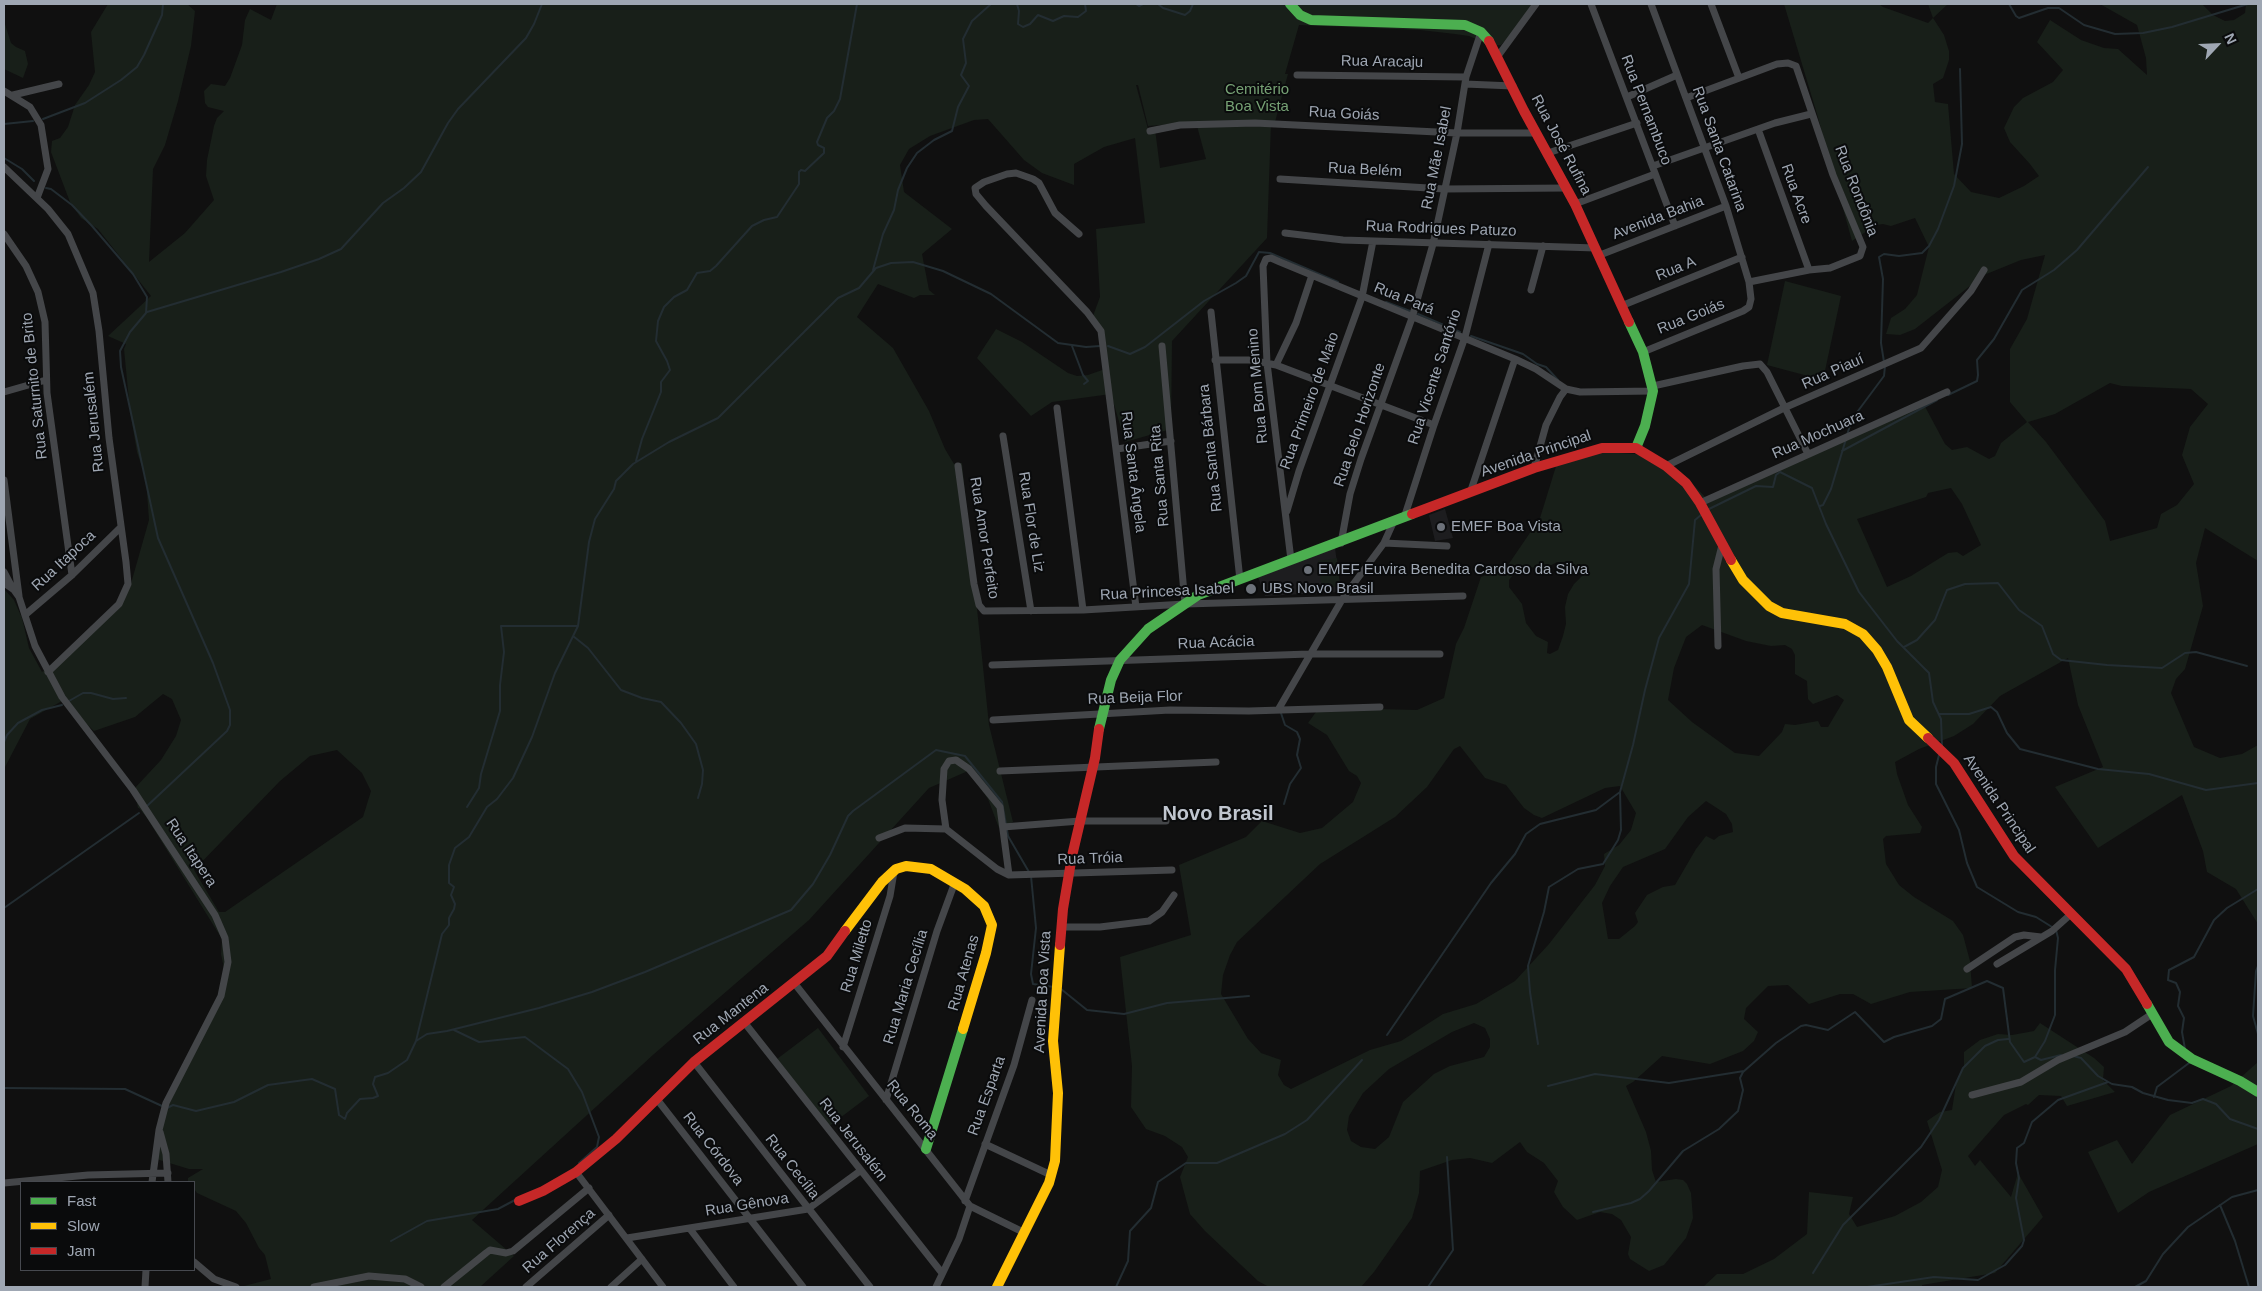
<!DOCTYPE html>
<html>
<head>
<meta charset="utf-8">
<style>
  body { margin:0 }
  #map { position:relative; width:2262px; height:1291px; overflow:hidden; background:#101010; font-family:Arial,sans-serif }
  canvas { display:block }
  .frame { position:absolute; inset:0; border:5px solid #9fa7b3; pointer-events:none }
  .legend { position:absolute; left:20px; top:1181px; width:175px; height:90px; box-sizing:border-box; background:#0a0b0c; border:1px solid #46494f; margin:0; padding:6px 9px; list-style:none; font-size:15px; color:#9fa7b3 }
  .legend li { display:flex; align-items:center; gap:10px; height:25px }
  .legend b { width:25px; border:1px solid #46494f }
  .north { position:absolute; left:2192px; top:20px; width:50px; height:50px; -webkit-text-stroke:4px #0a0b0c; paint-order:stroke; rotate:65deg; font-size:14px; font-weight:700; line-height:20px; text-align:center; color:#9fa7b3 }
  .north::after { content:''; display:block; margin:auto; width:18px; height:22px; background:#9fa7b3; clip-path:polygon(50% 0,100% 100%,50% 72%,0 100%) }
</style>
</head>
<body>
<div id="map">
<canvas width="2262" height="1291"></canvas>
<div class="frame"></div>
<ul class="legend">
<li><b style="height:6px;background:#4caf50"></b>Fast</li>
<li><b style="height:6px;background:#ffc107"></b>Slow</li>
<li><b style="height:6px;background:#c62828"></b>Jam</li>
</ul>
<div class="north">N</div>
</div>
<script>
const g = document.querySelector('canvas').getContext('2d');
g.lineJoin = 'round';
function fill(path, color) { g.fillStyle = color; g.fill(path, 'evenodd'); }
const shape = rows => new Path2D(rows.map(r => 'M' + r).join(''));
function strokePath(path, color, width, dash) { g.strokeStyle = color; g.lineWidth = width; g.lineCap = dash ? 'butt' : 'round'; g.setLineDash(dash || []); g.stroke(path); }
function label(font, color, halo, rows, align = 'center') {
  g.font = font + ' Arial,sans-serif'; g.lineWidth = 4; g.setLineDash([]); g.textBaseline = 'middle'; g.strokeStyle = halo; g.fillStyle = color; for (const [text, x, y, turn = 0] of rows) {
    g.save(); g.translate(x, y); g.rotate((+turn || 0) * Math.PI / 180); g.textAlign = isNaN(turn) ? turn : align; if (halo) g.strokeText(text, 0, 0); g.fillText(text, 0, 0); g.restore();
  }
}
const built = shape([
  [1445,509,1453,538,1435,541,1429,515],
  [1335,548,1341,592,1265,596,1258,577]
]);
const green = shape([
  [108,4,187,4,195,11,191,46,178,101,165,145,153,169,149,262,185,233,214,200,206,176,207,160,214,126,217,118,224,111,208,107,205,103,204,91,211,84,225,86,230,78,242,45,245,20,250,9,271,20,277,4,1534,4,1523,22,1501,45,1492,46,1469,36,1455,34,1420,30,1299,25,1285,74,1288,74,1275,122,1211,121,1148,126,1138,85,1136,85,1148,129,1155,129,1160,168,1206,159,1197,126,1271,123,1267,238,1172,341,1171,429,1125,442,1111,394,1052,402,1031,416,977,358,996,329,1022,342,1068,373,1077,376,1088,375,1105,369,1103,338,1093,316,1100,297,1096,229,1145,223,1135,138,1104,147,1074,164,1074,185,1042,173,1024,160,988,119,974,120,930,136,909,149,900,165,904,192,952,229,922,254,929,290,935,295,920,295,914,298,878,284,857,317,893,348,929,411,945,449,954,464,962,463,989,725,1013,822,999,828,988,799,968,771,929,788,809,920,654,1054,472,1220,514,1256,480,1287,244,1287,244,1286,271,1279,265,1255,259,1248,246,1223,236,1211,197,1193,194,1189,194,1182,188,1182,188,1178,203,1169,189,1169,153,1158,165,1099,218,995,225,973,221,954,222,939,147,818,139,808,138,808,134,789,161,760,176,736,181,720,172,699,163,694,135,717,94,731,62,701,30,719,4,769,4,589,14,600,22,618,29,648,42,672,116,611,130,587,149,520,146,479,137,452,130,411,124,349,126,344,108,336,151,296,98,229,81,218,70,202,51,152,52,141,60,138,68,127,75,105,89,85,95,72,91,32],
  [337,750,362,773,371,791,363,817,225,912,219,912,194,870,280,781,310,756],
  [1784,4,1879,4,1883,7,1928,23,1933,18,1928,4,1948,4,1933,18,1944,35,1949,51,1949,60,1943,78,1933,84,1935,102,1948,104,1954,174,1971,192,1999,198,2024,186,2039,176,2030,164,2010,142,2004,128,2014,107,2023,98,2053,82,2063,70,2037,42,2050,20,2081,40,2104,48,2118,49,2147,75,2146,58,2137,25,2100,4,2202,4,2213,15,2225,21,2234,20,2245,13,2246,4,2258,4,2258,561,2205,528,2196,563,2203,606,2185,669,2176,679,2171,693,2194,747,2220,758,2242,754,2258,745,2258,924,2236,889,2207,872,2203,851,2182,795,2098,848,2055,787,2103,767,2078,705,2068,658,2000,696,1973,724,1954,736,1919,749,1895,762,1897,774,1908,805,1922,827,1920,833,1886,836,1883,839,1886,864,1899,885,1914,897,1953,921,1963,935,1970,961,1972,988,1910,992,1871,1004,1853,994,1840,994,1809,1004,1788,985,1768,986,1746,1008,1744,1019,1758,1032,1754,1041,1743,1051,1710,1064,1662,1056,1633,1082,1626,1086,1646,1132,1651,1151,1652,1170,1656,1182,1676,1179,1683,1180,1687,1184,1691,1193,1693,1218,1686,1238,1664,1265,1649,1271,1630,1259,1628,1254,1631,1237,1621,1220,1612,1214,1600,1212,1577,1220,1563,1207,1554,1192,1558,1181,1544,1163,1527,1152,1520,1142,1492,1163,1470,1158,1452,1160,1420,1171,1419,1193,1412,1218,1374,1272,1361,1287,1269,1287,1258,1281,1205,1231,1190,1214,1180,1177,1188,1157,1182,1147,1165,1136,1146,1129,1131,1107,1132,1066,1120,957,1191,935,1179,865,1246,837,1262,821,1300,833,1322,828,1353,802,1361,783,1357,776,1349,771,1327,735,1308,723,1316,712,1337,708,1417,710,1444,698,1456,644,1464,628,1481,577,1506,568,1540,518,1557,463,1603,452,1635,454,1666,462,1681,472,1710,502,1922,401,1945,444,1952,450,1967,447,1989,459,1995,456,2001,443,2027,422,2010,402,2010,349,2027,319,2045,255,2021,260,1984,275,1915,329,1900,335,1886,334,1891,318,1905,309,1917,295,1929,247,1915,218,1891,226,1883,224,1876,225,1852,241,1817,114],
  [2110,383,2122,386,2191,389,2208,404,2190,427,2182,455,2194,484,2177,505,2161,514,2157,528,2110,541,2105,521,2046,442,2028,422,2055,414],
  [1951,488,1962,504,1981,545,1963,556,1957,552,1948,553,1911,576,1887,587,1857,519,1926,497,1928,493],
  [1557,562,1565,562,1584,574,1574,584,1568,594,1565,607,1566,624,1563,636,1558,650,1550,654,1547,653,1548,642,1536,636,1526,623,1522,604,1509,587,1509,580,1520,567,1546,568],
  [1702,625,1746,641,1771,646,1785,645,1792,649,1795,655,1795,674,1807,681,1808,699,1813,704,1837,695,1844,700,1828,727,1821,727,1818,721,1795,725,1785,724,1782,732,1759,756,1735,753,1692,722,1668,700,1674,668,1686,637],
  [1460,746,1485,778,1506,785,1524,808,1534,815,1542,818,1605,788,1620,786,1636,813,1631,830,1619,845,1604,854,1605,866,1595,885,1549,944,1515,981,1476,1004,1443,1014,1401,1041,1370,1050,1291,1089,1284,1085,1278,1075,1281,1060,1261,1053,1248,1039,1221,994,1223,975,1230,955,1237,942,1320,864,1395,817,1427,787,1454,749],
  [1706,801,1726,814,1732,824,1733,832,1719,836,1714,840,1706,836,1696,849,1675,885,1663,887,1647,895,1635,913,1638,922,1635,926,1619,939,1608,939,1602,903,1610,886,1623,867,1665,849,1688,817],
  [1474,1023,1485,1028,1490,1039,1490,1047,1484,1057,1450,1066,1434,1074,1403,1102,1389,1137,1375,1149,1361,1147,1351,1141,1347,1130,1349,1116,1363,1093,1389,1069,1452,1032],
  [4,21,11,43,16,47,25,51,28,64,23,78,4,69],
  [1785,281,1841,296,1823,380,1767,365],
  [1337,558,1340,586,1322,589,1318,561],
  [2040,1023,2094,1058,2104,1067,2103,1080,2115,1092,2067,1106,2061,1096,2039,1095,2028,1105,2026,1104,2004,1115,1968,1156,1975,1166,1980,1160,2011,1197,2018,1173,2043,1217,1995,1273,1922,1285,1922,1287,1703,1287,1717,1274,1743,1274,1774,1259,1807,1234,1809,1192,1853,1197,1849,1214,1857,1227,1895,1216,1921,1202,1938,1187,1942,1170,1927,1121,1940,1112,1952,1110,1956,1084,1964,1066,1964,1052,1980,1040,1998,1034,2012,1035,2034,1031],
  [818,1028,869,1096,828,1127,777,1059],
  [2258,1062,2258,1144,2149,1192,2118,1213,2088,1152,2117,1140,2132,1164,2170,1115,2231,1086]
]);
const stream = shape([
  [1017,4,1019,11,1018,24,1023,27,1030,24,1038,15,1053,21,1064,16,1078,17,1086,11,1085,4],
  [1136,4,1139,6,1143,4],
  [1158,4,1163,8,1185,15,1190,11,1193,4],
  [2009,4,2016,16,2019,18,2048,8,2059,8,2084,25,2115,34,2143,33,2172,27,2248,4],
  [43,119,85,103,121,80,137,67,144,55,162,15,163,4],
  [4,124,33,121],
  [4,158,22,169,34,181],
  [46,188,51,189,72,205,92,226,133,274,147,297,146,313,130,332,120,351,121,367,158,538,213,663,230,710,230,725,227,731,147,806],
  [873,270,883,234,894,210,898,190,907,168,917,153,934,140,952,131,958,107,969,86,961,75,966,63,963,39,972,21,991,4],
  [1386,302,1410,311],
  [147,312,281,272,319,259,341,249,383,203,404,188,421,172,448,123,458,109,526,38,534,24,542,4],
  [1418,314,1460,332],
  [1471,336,1523,354,1537,364,1546,367,1558,380],
  [1072,346,1083,375,1088,381,1084,384],
  [1108,346,1130,354,1145,347,1204,301,1236,283,1246,276,1259,252,1270,253,1338,282],
  [1884,362,1881,343,1883,279,1879,257,1884,254,1899,256,1922,253,1929,246,1938,229,1954,186,1962,144,1960,69],
  [1948,395,1977,381,1978,375,1977,360,1994,339,2022,290,2054,270,2077,250,2148,167],
  [1847,435,1852,419,1884,376,1885,366],
  [1842,451,1937,400],
  [636,461,642,439,661,392,661,382,670,370,667,361,656,341,658,321,664,307,674,297,687,290,697,273,710,271,716,266,752,226,764,220,777,217,799,184,799,172,801,170,805,171,824,153,824,148,818,145,817,142,827,118,834,111,840,99,857,4],
  [1820,506,1823,505,1831,489,1846,439],
  [1709,509,1756,486,1773,487,1776,475,1780,472,1812,488,1826,524,1859,592,1897,641,1929,673,1933,702,1941,719,1942,746],
  [573,636,588,648,621,690,642,698,661,702,681,723,696,744,703,770,702,784,698,798],
  [1904,647,1917,640,1935,620,1947,590,1965,584,1998,583,2019,610,2042,626,2053,654,2061,660,2107,665,2162,668,2185,653,2196,652,2247,666],
  [69,701,83,693,91,693,113,699,126,698],
  [1281,713,1285,725,1297,732,1300,739,1297,755,1301,768,1290,784,1284,804],
  [1939,714,1969,714,1991,707,1997,712,2007,733,2020,749,2098,769,2149,774,2206,790,2258,783],
  [4,742,7,735,18,723,42,710,62,705],
  [1939,755,1936,767,1936,784,1959,830,1967,863,1977,887,2018,912,2036,917,2052,927],
  [467,807,479,788,481,774,500,711,500,685,504,652,501,626,578,626],
  [1031,876,1036,928,1031,974,1033,984,1054,987],
  [4,908,139,813],
  [2258,966,2256,971,2253,1016,2258,1034],
  [1061,989,1087,1010,1124,1014,1167,1003,1249,996],
  [454,1030,479,1042,525,1037,568,1069,582,1092,599,1137,597,1147,579,1163],
  [1387,1035,1491,883,1515,854,1526,834,1540,824,1596,810,1620,792],
  [416,1041,427,1034,447,1031,539,1008,592,992,645,972,791,910,813,884,830,855,848,816,853,811,936,750,965,756,1002,802,1008,836,1029,872],
  [2258,1043,2258,1060],
  [1538,1044,1530,992,1528,966,1544,912,1549,887,1578,869,1603,864,1618,840,1621,830,1620,792,1633,745,1645,690,1659,638,1689,584,1695,520,1701,515],
  [2185,1049,2182,1032,2184,1018,2178,1006,2180,992,2176,983,2168,980,2169,970,2194,957,2214,920,2227,908,2258,889],
  [2073,1056,2081,1058,2098,1076,2112,1084,2132,1087,2143,1093,2168,1100,2192,1103,2203,1099,2216,1104,2230,1119,2258,1129],
  [2035,1057,2041,1060,2061,1055],
  [1548,1086,1595,1074,1669,1083,1744,1071],
  [4,1088,125,1089,162,1106],
  [2154,1097,2157,1087,2189,1063],
  [167,1108,173,1105,196,1111,234,1102,268,1085,312,1079,335,1089,339,1115,345,1119,347,1113,360,1099,373,1098,378,1096,373,1084,375,1077,388,1073,407,1060,416,1041,442,934,449,925,449,918,454,909,455,904,451,895,454,887,449,883,449,865,455,848,469,837,487,807,497,799,513,778,532,737,555,673,578,626,589,542,595,519,614,489,616,481,633,464,669,442,718,418,838,298,859,288,876,268,891,263,913,262,943,271,991,294,1058,343,1086,347,1100,346],
  [2220,1205,2235,1241,2249,1287],
  [1593,1212,1631,1203,1640,1199,1649,1191,1683,1151,1719,1129,1738,1111,1743,1090,1740,1078,1743,1072,1776,1043,1801,1026,1806,1025,1828,1030,1855,1012,1884,1042,1894,1037,1932,1026,1941,1019,1945,999,1987,981,2003,988,2010,1042,2024,1062,2035,1057,2045,1041,2055,1015,2055,970,2058,938,2056,930],
  [391,1241,427,1221,498,1209,515,1200],
  [1813,1273,1843,1225,1921,1147,1939,1120,1963,1068,1985,1046,1998,1040,2008,1039],
  [1116,1287,1128,1261,1130,1231,1151,1208,1158,1182,1186,1163,1217,1163,1285,1134,1307,1120,1362,1060],
  [1428,1287,1453,1250,1447,1157],
  [1867,1287,1934,1277,1978,1280,2005,1265,2022,1246,2024,1240,2016,1198,2019,1178,2016,1163,2017,1148,2024,1143,2032,1122,2058,1100,2108,1082],
  [2135,1287,2146,1281,2163,1254,2188,1227,2232,1197,2258,1190]
]);
const street = shape([
  [1591,4,1675,226],
  [1711,4,1739,78],
  [1498,56,1536,4],
  [1297,75,1466,77],
  [1465,84,1513,86],
  [4,91,30,107,41,125,48,169,37,198],
  [13,95,59,84],
  [1627,97,1677,75],
  [1686,98,1777,64,1788,63,1796,66,1833,175,1863,247,1860,256,1830,268,1809,270,1749,282],
  [1758,129,1809,270],
  [1150,131,1180,125,1255,123,1457,133,1536,133],
  [1548,153,1637,123],
  [1653,166,1775,123,1811,114],
  [4,167,48,209,68,234,93,293,99,331,109,438,126,562,128,584,119,604,48,672],
  [1280,179,1445,189,1567,188],
  [1575,204,1655,174],
  [1285,233,1343,240,1596,248],
  [4,234,26,266,38,292,45,322,47,393,72,575],
  [1079,234,1055,213,1039,183,1033,179,1016,173,1007,174,984,182,975,188,976,194,986,206,1087,312,1101,331,1136,607],
  [1600,255,1726,206],
  [1531,290,1543,246],
  [1621,306,1742,257],
  [1211,312,1240,580],
  [1162,346,1185,604],
  [1643,352,1743,311,1749,307,1751,299,1749,282,1726,206,1651,4],
  [1215,360,1250,360,1276,365,1434,425],
  [1276,365,1296,323,1312,275],
  [1653,386,1743,366,1760,364,1767,372,1808,454],
  [4,392,46,380],
  [1057,408,1083,610],
  [1003,436,1031,611],
  [1117,449,1171,441],
  [958,466,974,584,979,605,984,611,1083,610,1185,604,1463,596],
  [1666,466,1784,408,1921,348,1971,291,1984,270],
  [1534,468,1546,425,1560,397,1566,389],
  [4,480,19,596],
  [1470,493,1515,359],
  [1700,503,1947,392],
  [1287,511,1299,471,1362,297,1373,241],
  [1404,518,1434,425,1465,337,1489,244],
  [1341,543,1350,494,1361,459,1412,318,1433,244,1457,133,1466,77,1481,32],
  [1384,543,1447,546],
  [1291,560,1267,363,1263,266,1266,259,1271,258,1280,262,1515,359,1536,369,1566,389,1580,392,1653,391],
  [4,572,13,589],
  [4,583,14,590,19,597,35,646,62,697,133,790,215,915,225,938,228,962,221,996,166,1103,159,1130,152,1182],
  [25,615,72,575,121,527],
  [1718,646,1716,569,1722,545],
  [992,665,1309,654,1440,654],
  [1278,710,1343,598,1384,543,1393,523],
  [993,720,1170,710,1249,711,1380,707],
  [1000,771,1216,762],
  [1003,827,1080,821,1166,821],
  [946,829,942,800,944,769,949,761,956,760,969,769,1000,807,1009,875],
  [879,838,905,828,946,829,997,869,1009,875,1172,870],
  [1062,927,1100,927,1149,921,1162,912,1174,895],
  [1997,964,2052,931,2071,914],
  [1967,969,2015,937,2024,935,2041,937],
  [795,984,970,1206,1025,1233],
  [744,1022,942,1273],
  [843,1047,890,896,894,872],
  [694,1062,870,1287],
  [1972,1095,2021,1082,2058,1060,2125,1032,2152,1014],
  [656,1098,803,1287],
  [886,1100,937,931,955,882],
  [160,1132,166,1154,168,1182],
  [985,1144,1051,1175],
  [576,1172,663,1287],
  [4,1183,88,1175,168,1173],
  [965,1201,1014,1065,1032,1000],
  [690,1229,734,1287],
  [627,1238,808,1209,860,1171],
  [194,1262,214,1279,236,1287],
  [145,1287,146,1270],
  [314,1287,369,1276,405,1279,421,1287],
  [444,1287,486,1253,490,1250,506,1253,513,1251,589,1188],
  [526,1287,609,1215],
  [611,1287,642,1259],
  [936,1287,959,1239,970,1206]
]);
const fast = shape([
  [1290,4,1300,15,1311,20,1465,25,1481,32,1489,41],
  [1629,322,1643,352,1653,391,1645,426,1636,448],
  [1099,729,1111,680,1120,660,1148,629,1198,595,1412,514],
  [2147,1004,2169,1042,2192,1059,2240,1081,2258,1092],
  [926,1149,963,1029]
]);
const slow = shape([
  [1731,560,1743,580,1769,606,1782,613,1845,624,1863,634,1877,650,1887,667,1909,720,1928,738],
  [845,931,882,882,896,869,906,866,931,869,965,889,984,906,992,925,986,953,963,1029],
  [997,1287,1049,1183,1055,1161,1058,1093,1053,1041,1060,945]
]);
const jam = shape([
  [1489,41,1524,111,1575,204,1629,322],
  [1412,514,1534,468,1602,448,1636,448,1666,466,1686,483,1700,503,1731,560],
  [1928,738,1954,763,2014,856,2126,969,2147,1004],
  [1060,945,1063,909,1072,856,1095,758,1099,729],
  [519,1201,543,1191,576,1172,616,1139,694,1062,827,956,845,931]
]);
const markers = [
  [1441,527,5,"#6d727a"],
  [1308,570,5,"#6d727a"],
  [1251,589,6,"#6d727a"]
];
const streetNames = [
  ["Rua Aracaju",1382,62,1],
  ["Rua Pernambuco",1646,110,69],
  ["Rua Goiás",1344,114,3],
  ["Rua José Rufina",1561,145,62],
  ["Rua Santa Catarina",1719,149,70],
  ["Rua Mãe Isabel",1437,158,-79],
  ["Rua Belém",1365,170,3],
  ["Rua Rondônia",1856,191,69],
  ["Rua Acre",1796,194,70],
  ["Avenida Bahia",1658,218,-21],
  ["Rua Rodrigues Patuzo",1441,229,2],
  ["Rua A",1676,269,-22],
  ["Rua Pará",1404,299,22],
  ["Rua Goiás",1691,317,-22],
  ["Rua Piauí",1833,372,-24],
  ["Rua Vicente Santório",1435,377,-72],
  ["Rua Saturnito de Brito",35,386,-96],
  ["Rua Bom Menino",1258,386,-95],
  ["Rua Primeiro de Maio",1310,401,-70],
  ["Rua Jerusalém",94,422,-96],
  ["Rua Belo Horizonte",1360,425,-71],
  ["Rua Mochuara",1818,435,-24],
  ["Rua Santa Bárbara",1211,448,-96],
  ["Avenida Principal",1536,454,-19],
  ["Rua Santa Ângela",1133,472,83],
  ["Rua Santa Rita",1160,476,-95],
  ["Rua Flor de Liz",1031,522,81],
  ["Rua Amor Perfeito",984,538,81],
  ["Rua Itapoca",64,561,-43],
  ["Rua Princesa Isabel",1167,592,-3],
  ["Rua Acácia",1216,643,-2],
  ["Rua Beija Flor",1135,698,-2],
  ["Avenida Principal",1999,804,56],
  ["Rua Itapera",191,853,56],
  ["Rua Tróia",1090,859,-2],
  ["Rua Miletto",857,956,-73],
  ["Rua Atenas",964,973,-74],
  ["Rua Maria Cecília",906,987,-73],
  ["Avenida Boa Vista",1043,992,-87],
  ["Rua Mantena",731,1014,-38],
  ["Rua Esparta",987,1096,-70],
  ["Rua Roma",912,1110,51],
  ["Rua Jerusalém",853,1140,52],
  ["Rua Córdova",713,1149,52],
  ["Rua Cecília",792,1167,52],
  ["Rua Gênova",747,1205,-9],
  ["Rua Florença",559,1241,-41]
];
const parkNames = [
  ["Cemitério",1257,90],
  ["Boa Vista",1257,107]
];
const poiNames = [
  ["EMEF Boa Vista",1451,527],
  ["EMEF Euvira Benedita Cardoso da Silva",1318,570],
  ["UBS Novo Brasil",1262,589]
];
const districtNames = [
  ["Novo Brasil",1218,814]
];
fill(built, '#1d1d1f');
fill(green, '#181f19');
strokePath(stream, '#232d32', 2);
strokePath(street, '#444649', 7);
strokePath(fast, '#4caf50', 10);
strokePath(slow, '#ffc107', 10);
strokePath(jam, '#c62828', 10);
for (const [x, y, r, color] of markers) { const dot = new Path2D(); dot.arc(x, y, r, 0, 2 * Math.PI); g.fillStyle = color; g.fill(dot); strokePath(dot, '#0a0b0c', 2); }
label('15px', '#9fa7b3', '#0a0b0c', streetNames);
label('15px', '#76a174', '#0a0b0c', parkNames);
label('15px', '#9fa7b3', '#0a0b0c', poiNames, 'left');
label('bold 20px', '#c0c6cf', '#0a0b0c', districtNames);
</script>
</body>
</html>
